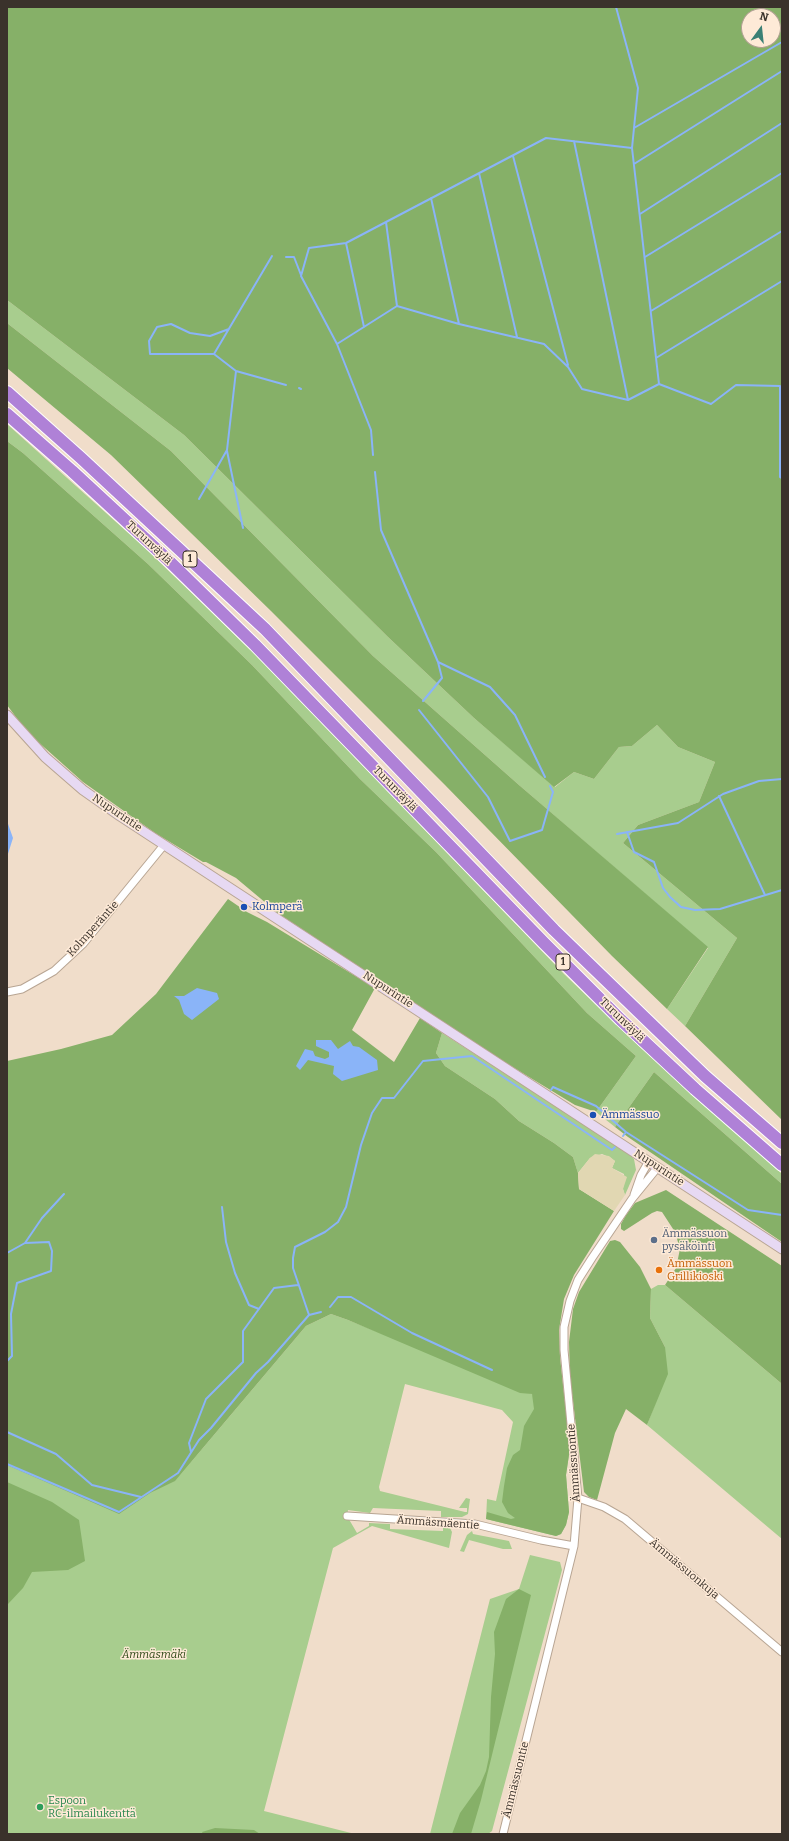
<!DOCTYPE html>
<html>
<head>
<meta charset="utf-8">
<style>
  body { margin:0 }
  #map { position:relative; width:789px; height:1841px; overflow:hidden; background:#f0ddca; font-family:Bitter,serif }
  canvas { display:block }
  .frame { position:absolute; inset:0; border:8px solid #3a322b; pointer-events:none }
  .north { position:absolute; left:741px; top:8px; width:40px; height:40px; box-sizing:border-box; background:#feead7; border:1px solid #b0a092; border-radius:50%; rotate:15deg; font-size:11px; font-weight:700; line-height:16px; text-align:center; color:#3a322b }
  .north::after { content:''; display:block; margin:auto; width:14px; height:18px; background:#3b8075; clip-path:polygon(50% 0,100% 100%,50% 72%,0 100%) }
</style>
</head>
<body>
<div id="map">
<canvas width="789" height="1841"></canvas>
<div class="frame"></div>
<div class="north">N</div>
</div>
<script>
const g = document.querySelector('canvas').getContext('2d');
g.lineJoin = 'round';
function fill(path, color) { g.fillStyle = color; g.fill(path, 'evenodd'); }
const shape = rows => new Path2D(rows.map(r => 'M' + r).join(''));
function strokePath(path, color, width, dash) { g.strokeStyle = color; g.lineWidth = width; g.lineCap = dash ? 'butt' : 'round'; g.setLineDash(dash || []); g.stroke(path); }
function label(font, color, halo, rows, align = 'center') {
  g.font = font + ' Bitter,serif'; g.lineWidth = 3; g.setLineDash([]); g.textBaseline = 'middle'; g.strokeStyle = halo; g.fillStyle = color; for (const [text, x, y, turn = 0] of rows) {
    g.save(); g.translate(x, y); g.rotate((+turn || 0) * Math.PI / 180); g.textAlign = isNaN(turn) ? turn : align; if (halo) g.strokeText(text, 0, 0); g.fillText(text, 0, 0); g.restore();
  }
}
const green = shape([
  [7,300,184,435,388,637,474,718,555,787,574,772,594,779,619,747,632,746,657,725,678,747,715,762,699,802,638,825,623,843,737,938,685,1026,667,1009,708,948,519,785,373,656,171,451,7,323],
  [7,424,145,548,261,660,564,974,641,1048,782,1174,782,1184,654,1072,615,1127,596,1112,636,1056,587,1013,436,852,360,779,252,665,148,564,23,453,7,441],
  [442,1033,627,1152,634,1159,636,1170,625,1195,623,1189,624,1174,612,1168,615,1161,609,1157,602,1154,590,1158,578,1173,573,1157,554,1143,519,1121,495,1099,445,1066,436,1053],
  [658,1285,665,1285,782,1384,782,1539,647,1425,655,1404,665,1347,650,1318,651,1289],
  [340,1311,309,1320,175,1481,306,1326,331,1314,348,1320,532,1394,570,1448,566,1475,569,1512,566,1525,561,1534,556,1536,486,1519,487,1499,496,1501,513,1422,502,1410,405,1384,379,1487,380,1491,465,1512,467,1512,467,1508,459,1508,466,1498,470,1499,468,1514,462,1517,441,1517,441,1511,373,1508,370,1513,348,1510,347,1516,357,1533,369,1526,369,1523,390,1524,390,1529,443,1531,443,1525,449,1526,452,1532,449,1548,372,1526,333,1548,264,1811,355,1834,7,1834,7,1419,220,1339],
  [472,1531,473,1534,509,1541,512,1549,503,1549,469,1540,464,1552,460,1551,467,1535],
  [530,1555,560,1562,562,1570,492,1831,488,1834,430,1834,490,1599,519,1589]
]);
const forest = shape([
  [7,7,782,7,782,1120,685,1026,737,938,623,843,638,825,699,802,715,762,678,747,657,725,632,746,619,747,594,779,574,772,554,787,474,718,388,637,184,435,7,300],
  [749,16,773,16,773,40,749,40],
  [7,323,171,451,373,656,519,785,708,947,667,1009,612,956,445,785,271,611,111,455,7,368],
  [7,441,23,453,148,564,252,665,360,779,436,852,587,1013,636,1056,596,1112,575,1105,483,1049,279,914,236,878,206,862,203,862,155,833,83,782,27,732,7,705],
  [228,899,247,912,267,922,375,988,352,1030,394,1062,420,1018,442,1033,436,1053,445,1066,495,1099,519,1121,554,1143,573,1157,578,1173,579,1189,614,1211,574,1275,564,1299,559,1330,560,1357,570,1448,566,1475,569,1512,566,1525,561,1534,556,1536,486,1519,487,1512,511,1519,515,1518,508,1513,502,1502,504,1486,507,1468,513,1455,520,1450,524,1426,534,1409,532,1394,520,1393,348,1320,331,1314,306,1326,175,1481,150,1493,119,1514,7,1465,7,1061,61,1049,112,1035,156,994],
  [654,1072,782,1184,782,1242,628,1137,615,1127],
  [666,1190,782,1266,782,1384,665,1285,676,1268,680,1249,675,1232,662,1212,657,1211,652,1213,624,1231,621,1229,621,1224,626,1215,635,1203],
  [615,1240,620,1242,640,1267,651,1289,650,1318,665,1347,668,1374,647,1425,626,1409,615,1433,597,1500,589,1497,584,1492,570,1377,569,1342,573,1309,579,1292,610,1241],
  [7,1482,52,1502,79,1520,85,1561,68,1570,32,1572,23,1588,8,1604,7,1604],
  [519,1589,531,1595,481,1800,471,1834,452,1834,460,1813,480,1785,486,1771,489,1757,491,1697,495,1654,494,1632,506,1599],
  [215,1828,254,1830,260,1834,203,1834,202,1832]
]);
const sand = shape([
  [595,1154,609,1156,615,1161,612,1168,627,1177,623,1189,625,1195,614,1211,579,1189,578,1173,590,1158]
]);
const water = shape([
  [7,821,13,838,7,857],
  [197,988,217,993,219,999,192,1020,184,1014,179,1000,174,996,184,996],
  [316,1040,331,1040,338,1049,350,1041,353,1046,359,1047,377,1060,378,1070,342,1081,333,1074,334,1066,308,1060,300,1070,296,1066,305,1049,313,1051,315,1056,325,1059,329,1057,329,1052,316,1046]
]);
const stream = shape([
  [616,7,638,88,632,148,659,384,628,400,582,389,568,367,544,344,459,324,397,306,337,344,301,276,309,248,346,243,546,138,632,148],
  [634,128,782,42],
  [574,141,628,400],
  [513,156,568,365],
  [634,164,782,71],
  [479,173,517,337],
  [431,198,459,324],
  [640,214,782,123],
  [386,222,397,306],
  [346,243,364,327],
  [286,257,294,257,301,275],
  [645,257,782,173],
  [651,311,782,231],
  [229,329,210,336,190,333,171,324,157,327,149,341,150,354,214,354,272,256],
  [337,344,371,430,373,455],
  [214,354,236,371,286,385],
  [656,358,782,281],
  [659,384,711,404,736,385,780,386,780,477,782,478],
  [299,388,301,389],
  [227,451,243,528],
  [375,472,381,530,438,662,490,687,515,715,545,777],
  [199,499,227,450,236,371],
  [423,701,442,678,438,662],
  [419,710,488,797,510,841,542,830,553,792,550,786],
  [719,796,765,895],
  [627,832,634,852,654,862,663,888,670,897,681,907,695,910,720,909,782,890],
  [617,834,678,823,723,794,759,781,782,779],
  [551,1090,553,1087,596,1106,626,1132,748,1210,782,1215],
  [623,1136,626,1132],
  [222,1207,226,1242,235,1273,249,1305,259,1309],
  [7,1253,25,1243,42,1218,64,1194],
  [330,1307,338,1297,351,1297,412,1333,492,1370],
  [309,1315,293,1268,293,1258,295,1247,325,1232,338,1222,346,1207,361,1145,372,1113,382,1098,394,1098,423,1061,472,1056,612,1150,615,1147],
  [7,1361,12,1356,11,1314,17,1283,51,1271,52,1251,49,1242,25,1243],
  [7,1432,56,1454,92,1485,141,1497],
  [191,1452,189,1443,206,1399,243,1362,243,1331,274,1288,298,1285],
  [7,1464,119,1512,178,1473,199,1440,211,1428,256,1373,268,1362,309,1315,321,1312]
]);
const minor = shape([
  [7,992,22,989,54,971,83,944,164,845],
  [634,1195,641,1175,649,1161],
  [578,1498,604,1507,625,1519,782,1652],
  [347,1516,475,1524,541,1540,574,1546],
  [503,1834,574,1546,578,1498,564,1350,564,1327,570,1301,578,1280,592,1258,632,1199,658,1167]
]);
const secondary = shape([
  [7,715,45,757,83,790,120,816,782,1249]
]);
const motorway = shape([
  [7,392,81,458,265,629,554,930,705,1076,782,1143],
  [7,414,72,471,166,558,255,645,544,943,621,1020,695,1089,782,1165]
]);
const markers = [
  [244,907,4,"#1a4fb4"],
  [593,1115,4,"#1a4fb4"],
  [654,1240,4,"#5c6f8a"],
  [659,1270,4,"#e8710a"],
  [40,1807,4,"#2e9e5b"]
];
const shields = [
  [190,559,14],
  [563,962,14]
];
const shieldNames = [
  ["1",190,559],
  ["1",563,962]
];
const streetNames = [
  ["Turunväylä",149,543,43],
  ["Turunväylä",395,789,46],
  ["Nupurintie",117,813,34],
  ["Kolmperäntie",93,929,-48],
  ["Nupurintie",388,990,33],
  ["Turunväylä",622,1020,44],
  ["Nupurintie",659,1168,33],
  ["Ämmässuontie",574,1463,-94],
  ["Ämmäsmäentie",438,1523,4],
  ["Ämmässuonkuja",684,1569,40],
  ["Ämmässuontie",516,1780,-76]
];
const transitNames = [
  ["Kolmperä",252,907],
  ["Ämmässuo",601,1115]
];
const serviceNames = [
  ["Ämmässuon",662,1234],
  ["pysäköinti",662,1247]
];
const foodNames = [
  ["Ämmässuon",667,1264],
  ["Grillikioski",667,1277]
];
const parkNames = [
  ["Ämmäsmäki",154,1655]
];
const leisureNames = [
  ["Espoon",48,1801],
  ["RC-ilmailukenttä",48,1814]
];
fill(green, '#a8cd8e');
fill(forest, '#86b068');
fill(sand, '#e1d7b2');
fill(water, '#8ab4f8');
strokePath(stream, '#8ab4f8', 2);
strokePath(minor, '#b8a593', 9);
strokePath(secondary, '#b8a593', 11);
strokePath(motorway, '#fff', 14);
strokePath(minor, '#fff', 7);
strokePath(secondary, '#e7d9f3', 9);
strokePath(motorway, '#af81d7', 12);
for (const [x, y, r, color] of markers) { const dot = new Path2D(); dot.arc(x, y, r, 0, 2 * Math.PI); g.fillStyle = color; g.fill(dot); strokePath(dot, '#feead7', 1.5); }
for (const [x, y, w] of shields) { const box = new Path2D(); box.roundRect(x - w / 2, y - 8, w, 16, 3); g.fillStyle = '#feead7'; g.fill(box); strokePath(box, '#3a322b', 1); }
label('bold 10px', '#3a322b', null, shieldNames);
label('11px', '#3a322b', '#feead7', streetNames);
label('11px', '#164399', '#feead7', transitNames, 'left');
label('11px', '#4e5e75', '#feead7', serviceNames, 'left');
label('11px', '#c56008', '#feead7', foodNames, 'left');
label('italic 11px', '#2c4715', '#feead7', parkNames);
label('11px', '#27864d', '#feead7', leisureNames, 'left');
</script>
</body>
</html>
